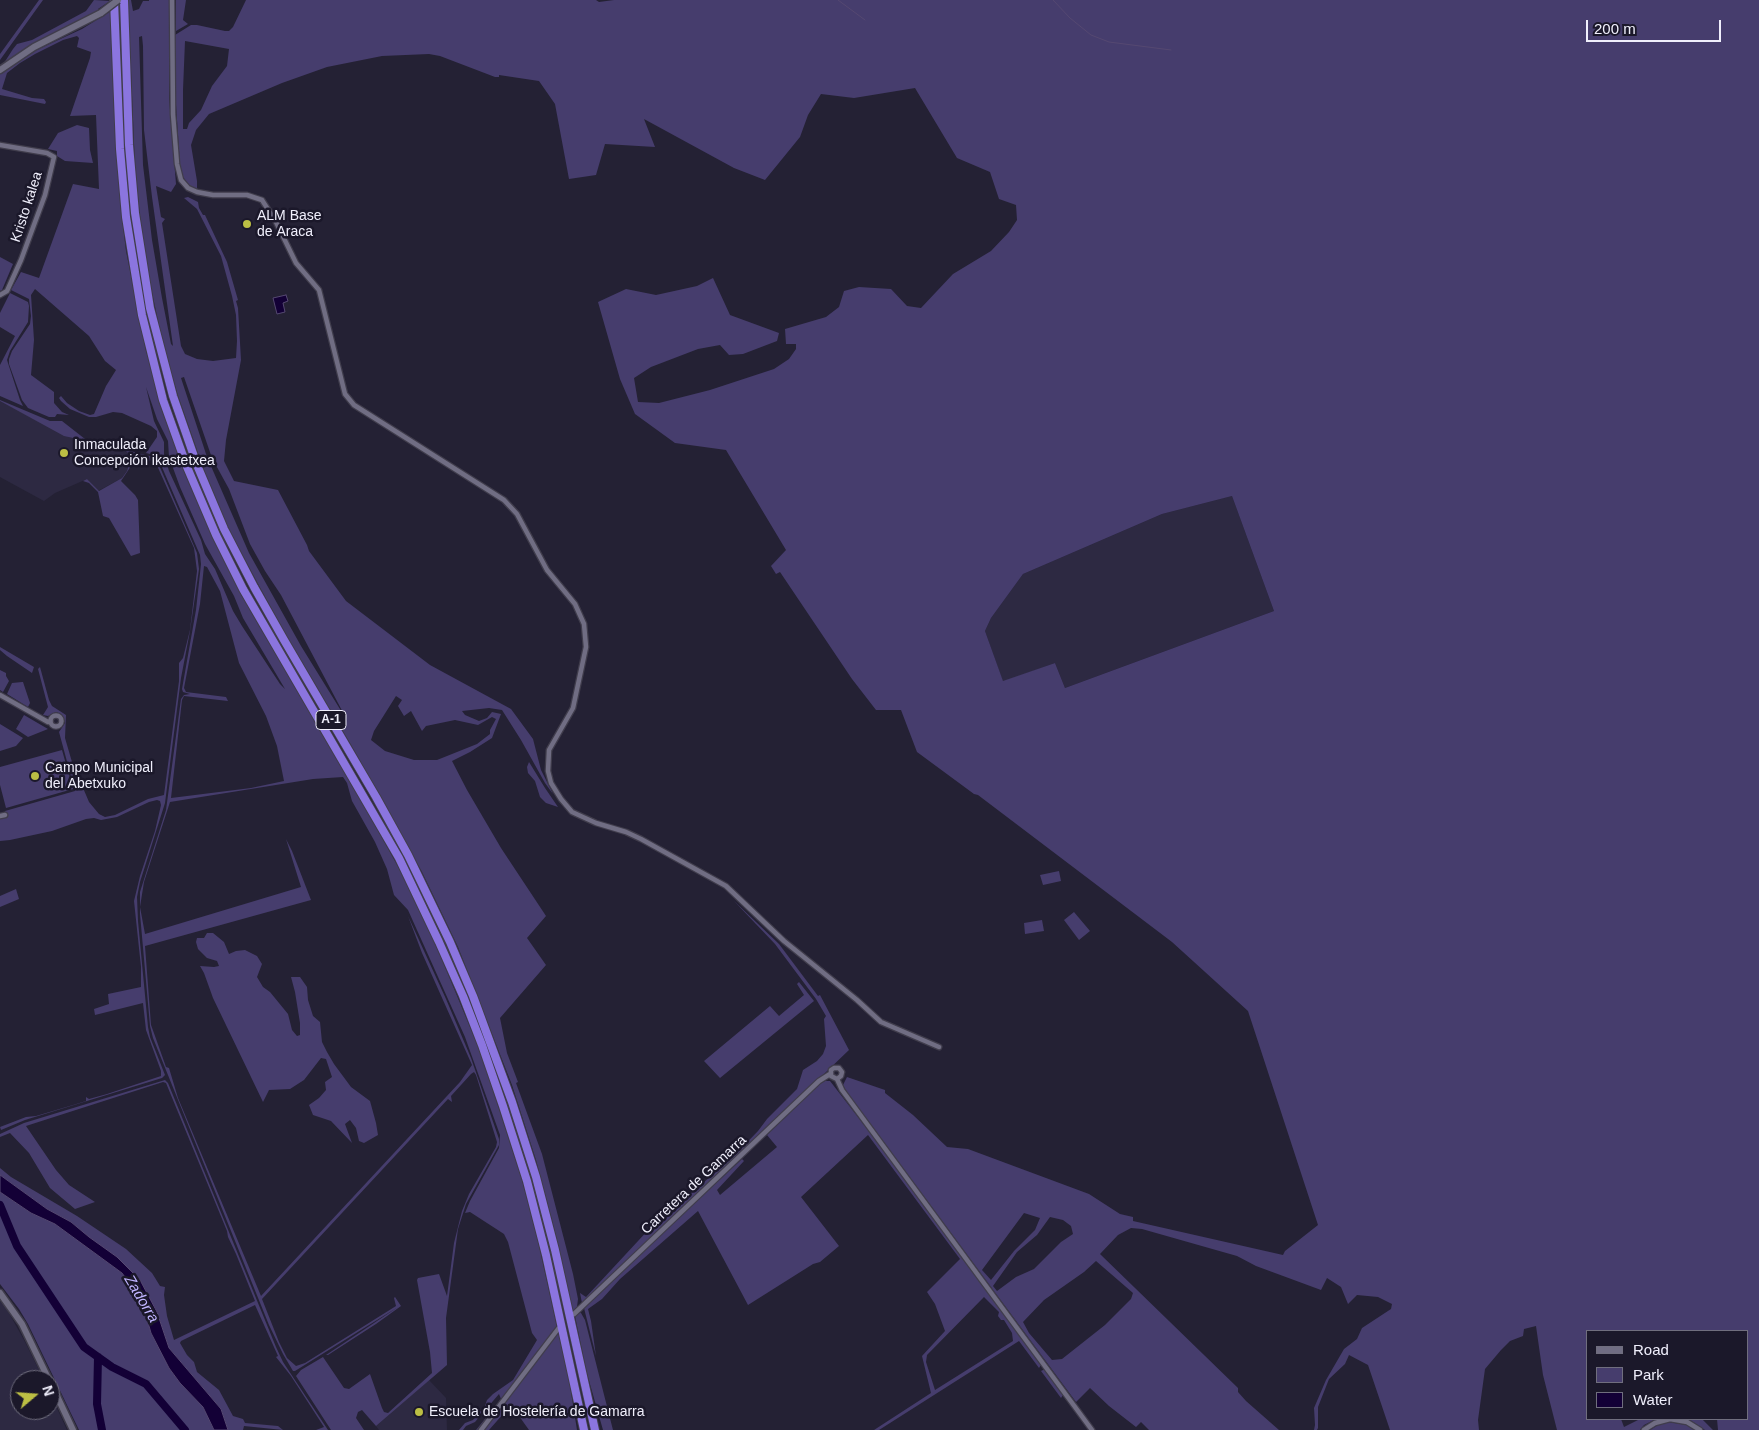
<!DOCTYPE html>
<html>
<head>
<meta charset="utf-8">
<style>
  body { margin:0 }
  #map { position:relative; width:1759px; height:1430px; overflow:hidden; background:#242134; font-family:Helvetica,sans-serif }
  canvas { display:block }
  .legend { position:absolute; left:1586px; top:1330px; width:162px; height:90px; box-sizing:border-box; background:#1b182a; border:1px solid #706e7e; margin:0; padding:6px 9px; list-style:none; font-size:15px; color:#f0effc }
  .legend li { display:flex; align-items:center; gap:10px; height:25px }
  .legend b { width:25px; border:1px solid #706e7e }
  .north { position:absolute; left:10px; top:1370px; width:50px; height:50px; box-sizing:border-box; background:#1b182a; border:1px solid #706e7e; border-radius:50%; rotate:72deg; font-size:14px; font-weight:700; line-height:20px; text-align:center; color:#f0effc }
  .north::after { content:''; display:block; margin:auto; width:18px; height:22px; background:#bcbf44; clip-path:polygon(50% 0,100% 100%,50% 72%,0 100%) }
  .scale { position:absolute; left:1586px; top:20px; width:135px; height:22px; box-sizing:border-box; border:2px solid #f0effc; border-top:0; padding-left:6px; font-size:15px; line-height:18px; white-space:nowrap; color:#f0effc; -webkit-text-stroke:4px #1b182a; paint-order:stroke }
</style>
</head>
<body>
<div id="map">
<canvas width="1759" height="1430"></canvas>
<ul class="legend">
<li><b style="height:6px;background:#706d83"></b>Road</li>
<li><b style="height:14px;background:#463d6d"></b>Park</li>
<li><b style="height:14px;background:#130036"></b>Water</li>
</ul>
<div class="north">N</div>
<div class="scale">200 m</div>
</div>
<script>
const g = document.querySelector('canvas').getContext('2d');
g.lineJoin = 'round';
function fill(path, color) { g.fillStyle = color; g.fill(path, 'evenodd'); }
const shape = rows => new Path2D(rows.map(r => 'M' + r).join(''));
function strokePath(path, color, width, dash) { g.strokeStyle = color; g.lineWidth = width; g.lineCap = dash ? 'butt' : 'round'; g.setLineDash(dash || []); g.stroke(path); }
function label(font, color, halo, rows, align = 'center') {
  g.font = font + ' Helvetica,sans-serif'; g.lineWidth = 5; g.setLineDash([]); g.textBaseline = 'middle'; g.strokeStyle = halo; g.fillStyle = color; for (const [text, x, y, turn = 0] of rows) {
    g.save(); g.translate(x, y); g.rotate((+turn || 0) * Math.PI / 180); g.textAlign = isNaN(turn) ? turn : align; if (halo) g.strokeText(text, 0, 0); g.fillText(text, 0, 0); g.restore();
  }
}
const built = shape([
  [0,401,69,437,125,451,132,455,127,471,122,478,98,491,87,479,55,493,44,501,0,477],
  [1232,496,1274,611,1065,688,1055,663,1003,682,985,631,991,618,1023,574,1162,514],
  [0,1301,5,1306,24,1340,44,1380,20,1380,20,1410,50,1410,50,1393,67,1430,0,1430],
  [429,1380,446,1398,447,1430,379,1430,376,1426]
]);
const green = shape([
  [39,0,43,0,0,60,0,54],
  [94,0,110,1,98,9,98,11,29,46,4,63,13,49,17,44,32,40,86,11],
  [128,0,131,0,133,11,139,9,143,1,149,1,149,0,170,0,170,3,169,98,176,184,171,192,156,186,161,217,165,219,162,223,181,346,185,354,197,359,213,361,236,358,237,341,236,315,232,296,221,256,197,209,184,198,188,197,198,202,199,208,203,215,205,215,227,262,238,300,236,301,238,308,241,360,226,440,224,461,234,481,278,490,307,545,309,551,346,601,430,665,511,709,533,739,541,770,553,794,545,783,521,740,502,710,489,708,462,711,465,715,479,721,487,718,492,712,501,714,492,738,470,752,452,761,467,790,501,848,546,916,527,938,546,965,500,1018,507,1053,518,1082,516,1083,542,1154,573,1274,578,1299,577,1307,573,1312,555,1232,536,1160,512,1085,458,947,422,872,351,745,284,632,231,534,212,493,178,396,163,344,144,255,135,167],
  [142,36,143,46,144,130,152,197,173,346,171,344,162,298,152,240,143,165,139,37],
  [184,377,212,458,229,489,250,544,265,571,281,595,348,722,301,646,249,553,207,457,181,378],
  [396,696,402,700,398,706,404,716,411,711,422,731,426,726,455,720,478,725,492,717,496,719,490,730,490,734,477,744,437,760,414,760,385,751,371,740,374,731],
  [176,0,186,0,183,20,188,24,176,31],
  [246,0,596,0,599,2,614,0,1759,0,1759,1430,1718,1430,1717,1419,1748,1419,1748,1331,1588,1331,1588,1419,1621,1419,1624,1427,1640,1419,1656,1419,1644,1425,1640,1430,1557,1430,1543,1375,1536,1326,1524,1329,1523,1336,1510,1341,1501,1350,1485,1369,1478,1420,1479,1430,1390,1430,1368,1365,1349,1355,1345,1364,1329,1379,1318,1407,1318,1428,1317,1430,1314,1430,1315,1425,1314,1408,1326,1380,1344,1349,1357,1339,1362,1328,1391,1309,1392,1304,1378,1297,1357,1295,1348,1304,1341,1287,1327,1278,1321,1290,1256,1266,1237,1256,1142,1229,1131,1228,1118,1235,1100,1254,1238,1388,1238,1392,1246,1401,1279,1430,1149,1430,1141,1422,1136,1427,1109,1406,1090,1388,1076,1402,846,1091,843,1085,847,1077,885,1090,885,1093,913,1115,947,1147,968,1149,1089,1194,1120,1214,1133,1217,1133,1221,1283,1255,1285,1251,1318,1225,1248,1011,1172,942,978,795,974,794,917,752,901,710,876,710,852,679,780,572,776,574,771,566,786,550,726,450,675,443,635,414,620,379,598,302,626,289,656,295,697,286,713,278,730,315,779,333,777,341,743,354,729,355,720,345,698,349,651,367,634,378,638,402,659,403,710,390,774,369,789,359,796,349,796,344,786,344,785,329,826,317,839,307,844,291,859,287,891,289,907,306,921,308,953,274,991,251,1009,232,1017,220,1016,205,999,199,990,172,957,158,915,88,854,98,821,94,808,115,800,137,765,180,734,168,644,119,655,147,605,144,596,175,569,179,555,104,539,81,499,75,499,77,495,77,440,56,429,54,382,56,327,67,282,83,209,114,196,130,191,145,197,181,197,191,189,185,183,177,180,166,174,74,175,35,191,25,197,25,225,31,229,31,233,27],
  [185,41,229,49,227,66,212,86,201,110,189,123,187,129,183,129,183,90],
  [1232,496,1274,611,1065,688,1055,663,1003,681,985,631,991,618,1023,574,1162,514],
  [1024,1213,1040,1218,1035,1230,1014,1251,991,1280,982,1270],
  [1050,1217,1063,1220,1071,1226,1073,1234,1061,1242,1034,1269,1016,1277,997,1291,993,1286,1017,1252,1037,1235],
  [1096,1261,1133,1293,1131,1299,1105,1325,1062,1359,1052,1360,1029,1333,1023,1322,1044,1300,1084,1272],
  [111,11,120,201,126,251,146,351,177,450,214,540,258,624,340,762,401,872,433,938,482,1056,522,1180,538,1241,557,1327,536,1353,516,1383,479,1430,476,1430,501,1399,499,1394,475,1422,466,1426,463,1430,459,1430,465,1423,473,1420,485,1406,487,1400,493,1394,513,1380,537,1340,532,1333,508,1242,504,1234,470,1212,465,1213,470,1201,499,1148,500,1135,465,1037,408,910,394,895,387,869,375,842,352,801,347,783,343,777,313,779,170,802,144,882,140,907,145,934,301,887,286,839,292,851,311,900,145,946,151,1025,155,1036,166,1067,169,1068,178,1098,261,1296,460,1082,472,1065,422,953,408,916,446,999,471,1058,499,1139,499,1145,466,1204,458,1229,446,1318,447,1365,376,1426,362,1410,358,1412,356,1418,364,1430,331,1430,296,1376,301,1370,323,1357,344,1388,349,1389,370,1374,382,1408,384,1412,388,1413,432,1373,430,1352,417,1280,418,1278,439,1274,447,1296,454,1243,462,1211,469,1194,496,1147,497,1142,476,1075,474,1072,471,1074,451,1096,452,1102,448,1099,262,1299,279,1342,287,1358,296,1366,305,1363,396,1306,394,1298,395,1297,401,1306,376,1324,328,1355,326,1355,398,1307,295,1371,293,1371,283,1354,269,1325,153,1038,150,1026,140,914,140,892,166,810,181,699,184,695,190,694,183,692,182,689,196,610,201,564,200,555,158,458,154,455,146,453,157,437,157,431,151,426,122,413,113,412,96,417,89,417,70,409,61,401,59,398,61,396,67,403,79,411,90,415,94,414,106,386,116,370,105,361,89,336,35,289,31,295,34,340,31,375,54,392,54,403,62,412,69,415,57,414,55,417,49,417,28,408,22,400,9,364,9,359,12,351,30,324,31,316,29,299,11,290,21,272,39,278,73,184,99,189,96,115,70,116,90,58,91,52,77,47,79,38,77,36,63,40,35,54,20,63,7,73,2,89,32,98,44,99,46,102,45,104,0,95,0,74,9,66,30,53,82,29],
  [146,387,157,419,168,441,169,457,180,487,205,544,234,596,243,618,285,689,280,684,242,626,233,611,215,569,205,554,201,540,169,471,164,454,164,442,154,421],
  [204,566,207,567,220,591,239,663,266,716,277,746,284,781,251,788,171,798,182,700,184,696,228,701,226,697,186,692,184,688,200,604],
  [77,125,89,128,90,150,93,163,65,161,57,156,57,151,48,149,58,133],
  [0,257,13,264,2,290,0,291],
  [10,293,28,302,29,306,28,322,10,351,7,360,20,400,23,406,0,396,0,365,15,336,0,327,0,313],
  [0,400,50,421,62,421,85,439,153,457,159,465,197,553,199,569,190,631,181,678,165,803,140,882,137,897,138,921,148,1027,150,1037,165,1075,162,1078,25,1120,1,1130,0,1127,26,1117,36,1116,73,1105,86,1101,86,1097,89,1099,107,1094,161,1076,161,1071,146,1030,143,1003,95,1015,94,1009,109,1004,108,994,141,987,141,967,134,901,140,876,155,831,161,805,160,801,157,800,149,802,117,817,101,820,94,818,86,819,52,831,10,840,0,841,0,819,7,817,5,811,75,791,59,732,65,723,64,719,61,714,56,712,48,716,43,715,48,707,38,669,40,667,49,700,52,706,66,715,65,738,72,762,89,802,99,814,105,817,115,815,148,799,164,795,179,681,179,663,183,658,190,630,197,571,194,548,155,461,135,460,121,481,135,495,138,500,140,553,131,556,109,518,103,516,98,492,89,483,83,481,87,479,99,491,122,478,127,471,132,455,125,451,113,447,64,436,0,401],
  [0,647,34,667,32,673,7,656,0,650],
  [0,670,6,673,6,676,9,681,3,692,0,690],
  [22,682,23,682,30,703,28,707,7,694,12,683],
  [24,715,48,729,28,737,16,729],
  [0,724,23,738,16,746,0,751],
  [62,750,73,789,6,808,0,785,0,767],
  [529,762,545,788,558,807,546,803,540,797,535,781,528,773,527,767],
  [1059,871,1061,881,1043,885,1040,875],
  [16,889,19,899,0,907,0,896],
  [734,901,779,944,818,996,820,995,849,1050,703,1190,582,1303,580,1293,586,1297,651,1227,730,1160,758,1131,767,1119,797,1089,803,1070,817,1061,823,1054,826,1046,824,1019,826,1016,816,999,775,944],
  [1074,912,1090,931,1079,940,1064,920],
  [1042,920,1044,931,1025,934,1024,923],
  [207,933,213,933,224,942,229,954,236,951,245,950,257,956,262,964,257,977,263,987,270,992,288,1014,292,1030,297,1036,300,1035,300,1023,295,992,291,977,300,977,307,987,308,1000,313,1016,320,1022,322,1042,327,1052,334,1064,351,1087,370,1101,376,1123,378,1135,364,1143,359,1141,356,1128,350,1120,345,1124,352,1143,331,1121,313,1115,309,1105,319,1098,326,1090,325,1082,332,1077,326,1059,321,1058,304,1080,290,1089,269,1090,263,1102,213,998,204,973,200,966,214,967,219,966,217,961,207,958,198,949,196,942,197,938,204,938],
  [799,982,814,1001,720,1078,704,1061,770,1006,779,1016,804,995,797,984],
  [165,1080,168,1083,276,1347,283,1362,328,1430,316,1430,324,1427,291,1376,276,1357,278,1356,255,1305,181,1341,180,1343,187,1355,194,1362,197,1372,219,1390,233,1416,243,1419,245,1423,278,1426,283,1430,244,1426,243,1430,228,1430,221,1409,169,1348,157,1312,140,1280,71,1222,47,1209,0,1175,0,1168,11,1177,77,1216,126,1249,152,1273,160,1286,165,1287,164,1295,167,1316,174,1340,255,1301,236,1254,228,1237,227,1231,166,1083,163,1082,26,1126,56,1170,69,1185,95,1202,75,1209,50,1188,29,1153,10,1133,0,1137,0,1134,24,1123],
  [825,1081,830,1081,875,1139,1041,1365,1039,1368,1019,1341,879,1430,874,1430,931,1393,922,1356,945,1331,935,1304,927,1292,960,1259,868,1135,801,1197,839,1246,820,1262,813,1264,748,1305,698,1211,620,1279,602,1299,588,1309,591,1321,596,1356,584,1308,627,1265,742,1159,744,1161,717,1190,720,1195,777,1147,767,1135,818,1085],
  [984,1297,999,1312,998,1316,1001,1320,1004,1320,1012,1333,1013,1341,935,1390,926,1362,927,1355],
  [0,1192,31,1213,55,1224,122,1273,134,1289,145,1312,151,1333,169,1368,180,1383,203,1407,214,1430,79,1430,28,1324,19,1309,0,1284],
  [579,1312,581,1313,585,1320,613,1430,603,1430,586,1370,575,1316],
  [558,1331,568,1373,577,1430,529,1430,519,1416,509,1410,504,1413,489,1430,483,1430,504,1405,550,1340],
  [1043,1370,1045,1370,1063,1395,1061,1398,1041,1371],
  [1686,1419,1702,1419,1713,1430,1705,1430,1690,1420],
  [1668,1422,1687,1425,1694,1430,1650,1430,1658,1425]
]);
const water = shape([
  [286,295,288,301,283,303,285,312,277,314,273,298,286,295],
  [0,1175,47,1209,71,1222,89,1237,117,1257,140,1280,157,1312,169,1348,221,1409,228,1430,214,1430,203,1407,180,1383,169,1368,151,1333,145,1312,134,1289,122,1273,55,1224,31,1213,0,1192,0,1175]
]);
const stream = shape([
  [838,0,865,20],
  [1053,0,1070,18,1091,35,1109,42,1171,50]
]);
const river = shape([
  [0,1205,17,1246,84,1347,112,1367,146,1384,185,1430],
  [98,1357,97,1404,102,1430]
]);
const street = shape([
  [172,0,173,114,177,164,181,180,188,188,197,192,213,195,247,195,262,200,276,222,296,263,319,290,345,394,354,405,504,500,517,514,547,570,575,604,584,624,586,647,573,708,549,750,548,771,551,783,561,799,572,812,596,823,626,832,641,839,726,886,784,941,857,1000,881,1022,939,1047],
  [0,145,47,153,54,157,45,195,21,260,7,291,0,295],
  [0,695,48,722,50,721],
  '50.5 721a5.5 5.5 0 1 1 11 0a5.5 5.5 0 1 1-11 0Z',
  [0,816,5,815],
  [837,1079,841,1076,842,1072,839,1068,834,1068,831,1070,831,1076,837,1079,842,1090,1092,1430],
  [574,1314,819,1081,830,1074],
  [481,1430,558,1329],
  [1644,1430,1655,1423,1670,1419,1687,1422,1700,1430]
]);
const secondary = shape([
  [0,70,34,47,101,13],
  [0,1293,22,1324,49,1380],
  [50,1381,73,1430]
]);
const highway = shape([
  [114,0,120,149,126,217,142,315,163,400,187,467,216,535,243,589,399,858,439,942,463,996,482,1045,503,1106,527,1181,546,1255,584,1430],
  [124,0,129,145,135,213,150,308,173,396,197,465,224,529,254,587,284,640,376,797,408,855,450,942,473,996,512,1102,536,1177,555,1250,595,1430]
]);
const secondaryBridge = shape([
  [101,13,118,0]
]);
const markers = [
  [247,224,5,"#bcbf44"],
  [64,453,5,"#bcbf44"],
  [35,776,5,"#bcbf44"],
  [419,1412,5,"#bcbf44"]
];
const shields = [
  [331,720,30]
];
const shieldNames = [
  ["A-1",331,720]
];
const streetNames = [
  ["Kristo kalea",27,207,-72],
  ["Carretera de Gamarra",694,1185,-43]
];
const poiNames = [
  ["ALM Base",257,216],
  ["de Araca",257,232],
  ["Inmaculada",74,445],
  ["Concepción ikastetxea",74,461],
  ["Campo Municipal",45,768],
  ["del Abetxuko",45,784],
  ["Escuela de Hostelería de Gamarra",429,1412]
];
const waterNames = [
  ["Zadorra",141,1299,59]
];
fill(built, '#2d2942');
fill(green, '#463d6d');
fill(water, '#130036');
strokePath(water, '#554871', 1);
strokePath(stream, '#554871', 1);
strokePath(river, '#130036', 8);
strokePath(street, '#403d4c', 7);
strokePath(secondary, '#403d4c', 9);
strokePath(highway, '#403d4c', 10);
strokePath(street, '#706d83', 4.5);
strokePath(secondary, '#706d83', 6);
strokePath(highway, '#8b75df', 8);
strokePath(secondaryBridge, '#403d4c', 9, []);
strokePath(secondaryBridge, '#706d83', 6);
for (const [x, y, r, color] of markers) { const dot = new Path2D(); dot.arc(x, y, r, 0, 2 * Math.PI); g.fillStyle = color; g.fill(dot); strokePath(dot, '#1b182a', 2); }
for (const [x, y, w] of shields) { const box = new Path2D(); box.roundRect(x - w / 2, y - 9.5, w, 19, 4); g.fillStyle = '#1b182a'; g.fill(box); strokePath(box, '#f0effc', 1); }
label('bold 12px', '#f0effc', null, shieldNames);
label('14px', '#f0effc', '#1b182a', streetNames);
label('14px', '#f0effc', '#1b182a', poiNames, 'left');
label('italic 15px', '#bfb3fe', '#1b182a', waterNames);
</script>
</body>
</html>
